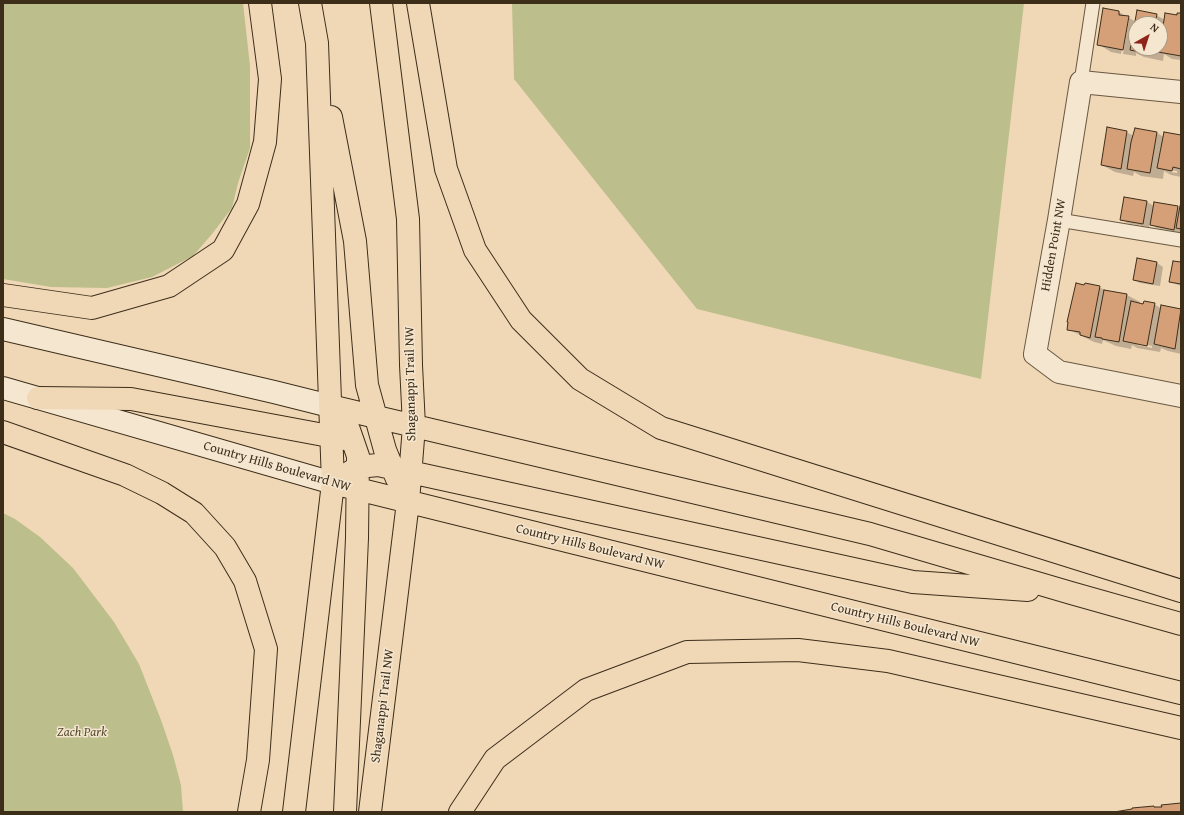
<!DOCTYPE html>
<html>
<head>
<meta charset="utf-8">
<style>
  body { margin:0 }
  #map { position:relative; width:1184px; height:815px; overflow:hidden; background:#f0d8b7; font-family:"Gentium Book Plus",serif }
  canvas { display:block }
  .frame { position:absolute; inset:0; border:4px solid #3d2e1a; pointer-events:none }
  .north { position:absolute; left:1128px; top:16px; width:40px; height:40px; box-sizing:border-box; background:#f5e6d0; border:1px solid #ab9c87; border-radius:50%; rotate:39deg; font-size:11px; font-weight:700; line-height:16px; text-align:center; color:#3d2e1a }
  .north::after { content:''; display:block; margin:auto; width:14px; height:18px; background:#8f2418; clip-path:polygon(50% 0,100% 100%,50% 72%,0 100%) }
</style>
</head>
<body>
<div id="map">
<canvas width="1184" height="815"></canvas>
<div class="frame"></div>
<div class="north">N</div>
</div>
<script>
const g = document.querySelector('canvas').getContext('2d');
g.lineJoin = 'round';
function fill(path, color) { g.fillStyle = color; g.fill(path, 'evenodd'); }
const shape = rows => new Path2D(rows.map(r => 'M' + r).join(''));
function strokePath(path, color, width, dash) { g.strokeStyle = color; g.lineWidth = width; g.lineCap = dash ? 'butt' : 'round'; g.setLineDash(dash || []); g.stroke(path); }
function label(font, color, halo, rows, align = 'center') {
  g.font = font + ' "Gentium Book Plus",serif'; g.lineWidth = 3; g.setLineDash([]); g.textBaseline = 'middle'; g.strokeStyle = halo; g.fillStyle = color; for (const [text, x, y, turn = 0] of rows) {
    g.save(); g.translate(x, y); g.rotate((+turn || 0) * Math.PI / 180); g.textAlign = isNaN(turn) ? turn : align; if (halo) g.strokeText(text, 0, 0); g.fillText(text, 0, 0); g.restore();
  }
}
const green = shape([
  [3,3,243,3,250,66,250,148,238,183,232,208,212,234,193,256,152,277,107,288,51,287,3,279],
  [512,3,1024,3,981,379,697,309,514,79],
  [3,513,15,519,40,537,73,568,114,622,139,664,161,720,173,755,181,785,183,812,3,812]
]);
const shadow = shape([
  [1119,12,1136,22,1156,15,1165,20,1181,14,1181,60,1172,59,1164,54,1163,61,1144,57,1136,53,1136,56,1123,54,1129,19,1127,19,1121,54,1111,52,1098,44],
  [1136,24,1160,24,1160,48,1136,48],
  [1126,132,1134,136,1157,133,1164,137,1181,136,1181,177,1171,175,1164,171,1163,179,1141,176,1134,172,1133,176,1115,172,1102,165],
  [1171,170,1177,171,1177,173,1171,172],
  [1147,202,1154,206,1155,203,1178,207,1181,209,1181,208,1180,233,1157,228,1150,224,1149,227,1127,223,1121,219],
  [1138,260,1157,263,1163,267,1160,286,1140,283,1134,280],
  [1181,263,1181,286,1170,282],
  [1099,287,1108,292,1127,295,1140,302,1139,304,1154,304,1162,309,1162,306,1181,310,1181,354,1168,351,1161,348,1160,352,1137,348,1132,345,1131,349,1116,346,1103,340,1102,344,1094,342,1068,329],
  [1137,342,1152,346,1152,348,1137,345]
]);
const building = shape([
  [1103,8,1119,11,1119,15,1129,16,1123,50,1097,45,1103,8],
  [1137,10,1157,14,1155,24,1136,24,1136,48,1151,48,1150,54,1130,50,1137,10],
  [1165,13,1177,15,1177,13,1181,13,1181,56,1158,52,1160,48,1165,13],
  [1107,127,1127,131,1121,169,1101,165,1107,127],
  [1135,128,1157,132,1150,173,1127,169,1131,142,1135,128],
  [1164,132,1181,135,1181,169,1173,167,1172,171,1157,168,1164,132],
  [1124,197,1147,201,1143,224,1120,220,1124,197],
  [1154,202,1178,206,1174,230,1150,225,1154,202],
  [1180,206,1181,207,1181,229,1176,228,1180,206],
  [1137,258,1157,262,1153,284,1133,280,1137,258],
  [1173,261,1181,262,1181,284,1169,282,1173,261],
  [1076,283,1084,285,1085,283,1100,286,1090,338,1080,335,1080,332,1067,330,1068,322,1067,322,1076,283],
  [1104,290,1127,294,1119,342,1102,339,1102,338,1095,337,1104,290],
  [1131,301,1143,304,1144,301,1155,303,1147,346,1123,341,1131,301],
  [1161,305,1181,309,1175,349,1154,344,1161,305],
  [1181,803,1181,812,1114,812,1132,809,1132,808,1154,806,1154,807,1162,807,1161,805,1181,803]
]);
const service = shape([
  [1081,82,1093,3],
  [1059,220,1181,240]
]);
const minor = shape([
  [1181,92,1081,82,1059,220,1035,354,1059,372,1181,396]
]);
const secondary = shape([
  [3,329,274,392,330,406],
  [3,388,333,483]
]);
const primary = shape([
  [418,3,446,169,475,250,521,320,580,379,661,428,1181,591],
  [331,117,355,241,367,385,385,450,397,479],
  [3,295,92,308,169,286,223,250,248,204,265,142,270,79,260,3],
  [38,398,131,399,345,439],
  [330,406,870,534,1071,593,1181,624],
  [330,406,349,430,358,456,357,538,345,812],
  [3,432,125,475,162,493,194,513,225,547,245,581,266,649,258,760,249,812],
  [333,483,1181,693],
  [333,483,358,467,378,465,913,582,1028,590],
  [294,812,333,483,317,43,310,3],
  [370,812,408,502,414,426,411,365,408,219,381,3],
  [460,812,495,759,586,690,687,652,798,650,888,661,1181,728]
]);
const streetNames = [
  ["Hidden Point NW",1054,245,-80],
  ["Shaganappi Trail NW",411,384,-91],
  ["Country Hills Boulevard NW",277,467,16],
  ["Country Hills Boulevard NW",590,547,14],
  ["Country Hills Boulevard NW",905,625,14],
  ["Shaganappi Trail NW",383,706,-83]
];
const parkNames = [
  ["Zach Park",82,733]
];
fill(green, '#bcbe8c');
fill(shadow, '#0003');
fill(building, '#d59f77');
strokePath(building, '#3d2e1a', 1);
strokePath(service, '#6a5841', 15);
strokePath(minor, '#6a5841', 24);
strokePath(secondary, '#3d2e1a', 24);
strokePath(primary, '#3d2e1a', 24);
strokePath(service, '#f5e6d0', 13);
strokePath(minor, '#f5e6d0', 22);
strokePath(secondary, '#f5e6d0', 22);
strokePath(primary, '#f0d8b7', 22);
label('13px', '#3d2e1a', '#f5e6d0', streetNames);
label('italic 13px', '#564b31', '#f5e6d0', parkNames);
</script>
</body>
</html>
